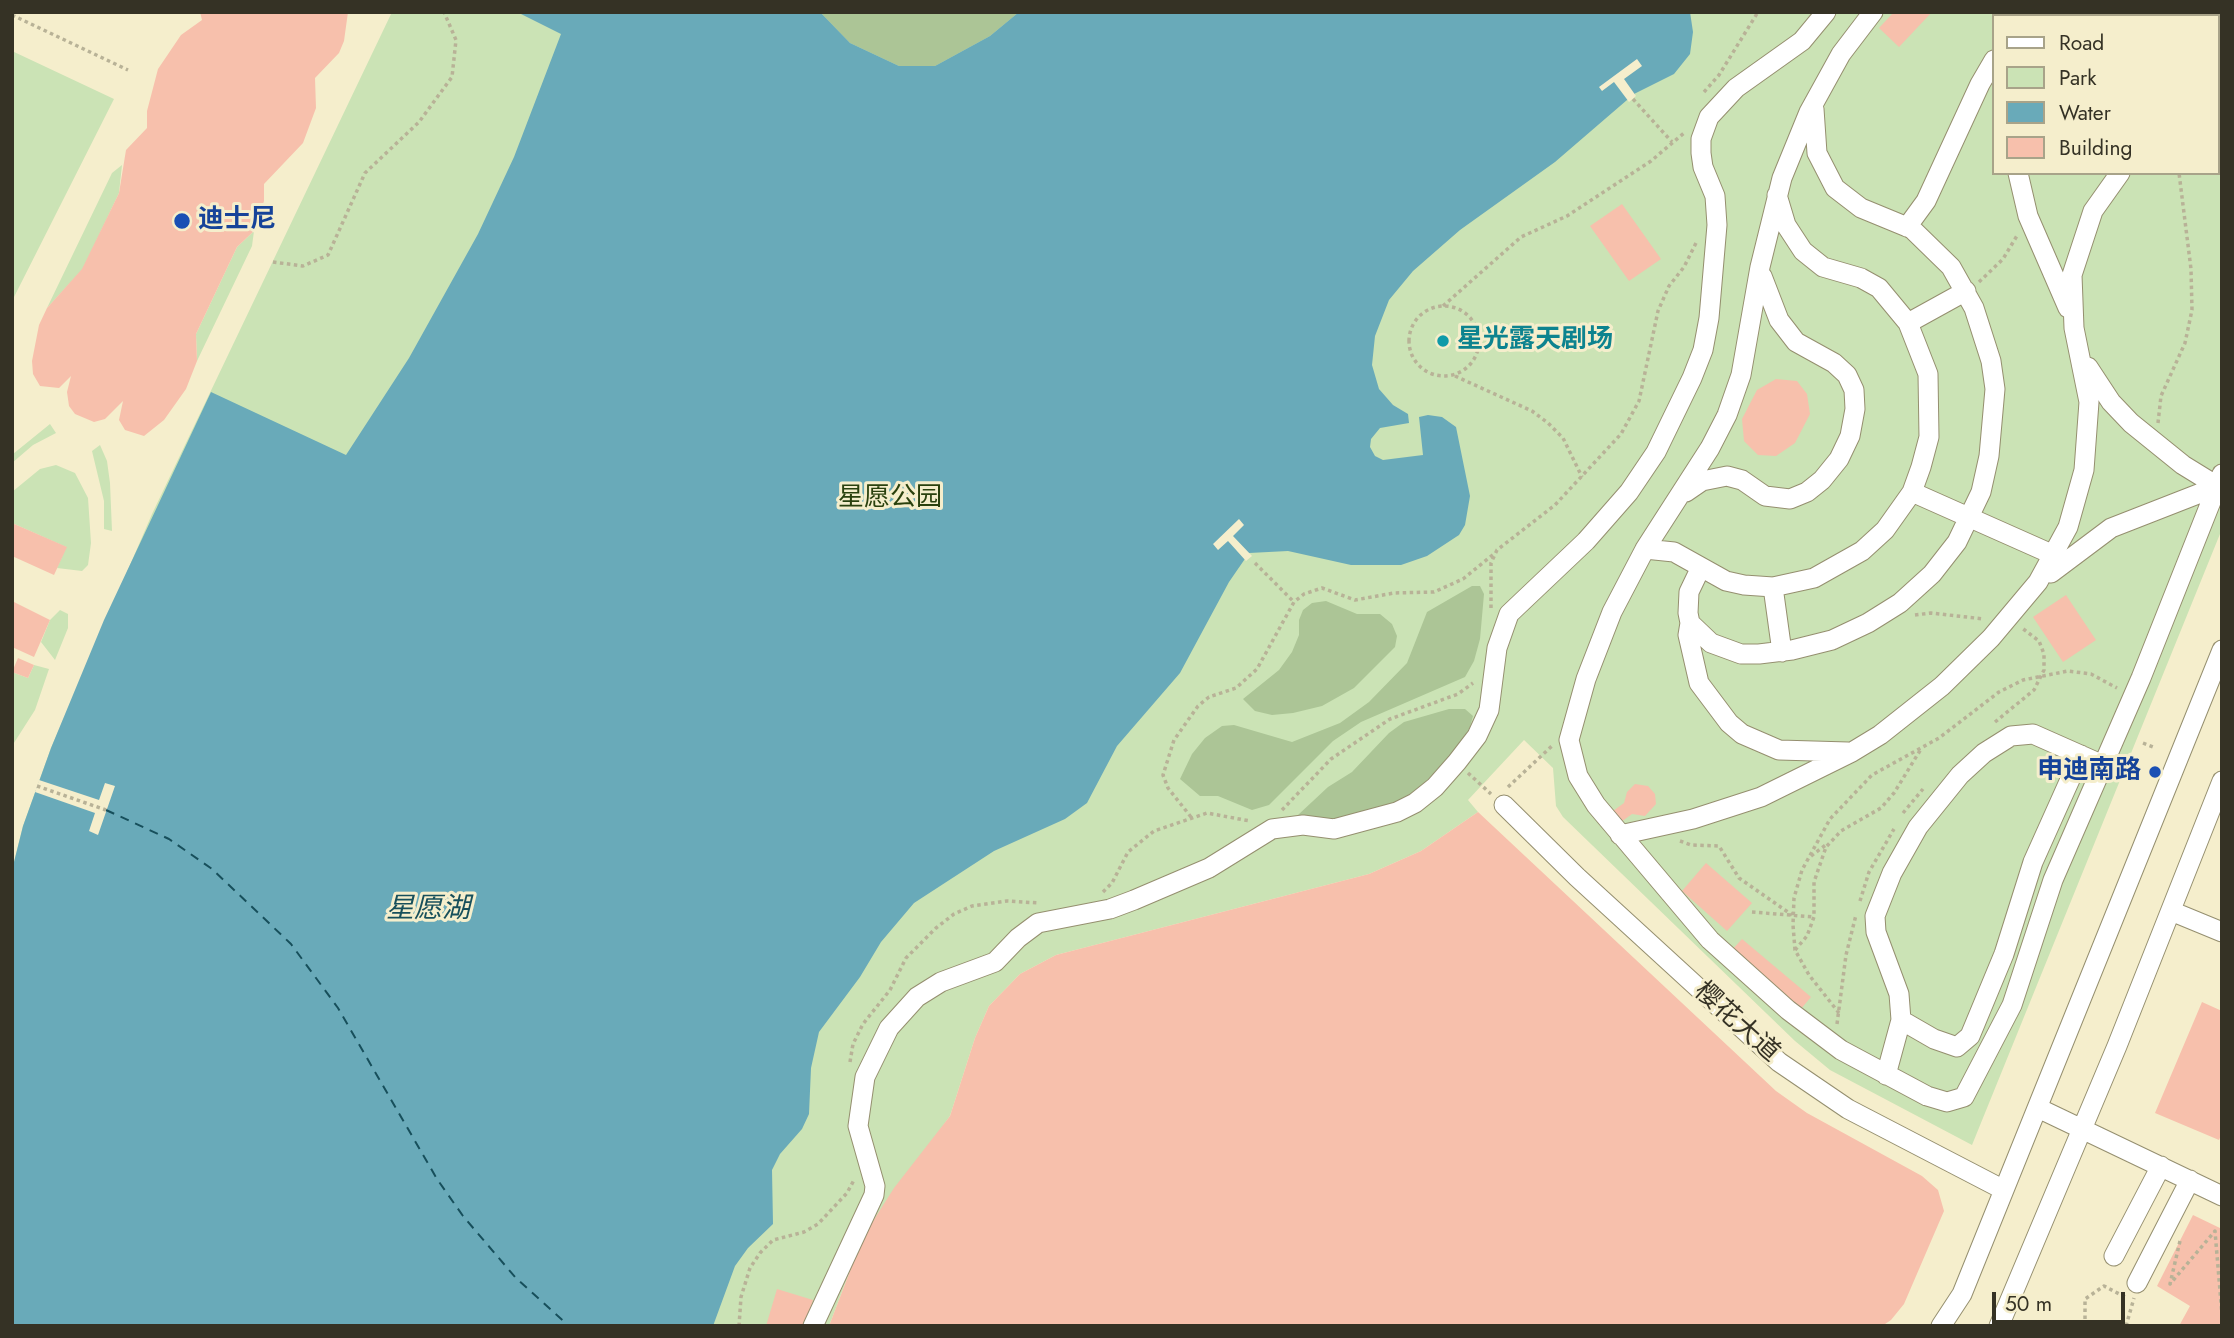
<!DOCTYPE html>
<html>
<head>
<meta charset="utf-8">
<style>
  body { margin:0 }
  #map { position:relative; width:2234px; height:1338px; overflow:hidden; background:#f5eecc; font-family:Jost,sans-serif }
  canvas { display:block }
  .frame { position:absolute; inset:0; border:14px solid #353225; pointer-events:none }
  .legend { position:absolute; left:1992px; top:14px; width:228px; height:161px; box-sizing:border-box; background:#f5eecc; border:2px solid #a8a389; margin:0; padding:9px 12px; list-style:none; font-size:21px; color:#353225 }
  .legend li { display:flex; align-items:center; gap:14px; height:35px }
  .legend b { width:35px; border:2px solid #a8a389 }
  .scale { position:absolute; left:1992px; top:1292px; width:133px; height:32px; box-sizing:border-box; border:4px solid #353225; border-top:0; padding-left:9px; font-size:21px; line-height:24px; white-space:nowrap; color:#353225; -webkit-text-stroke:5px #f5eecc; paint-order:stroke }
</style>
</head>
<body>
<div id="map">
<canvas width="2234" height="1338"></canvas>
<div class="frame"></div>
<ul class="legend">
<li><b style="height:9px;background:#fff"></b>Road</li>
<li><b style="height:19px;background:#cbe3b5"></b>Park</li>
<li><b style="height:19px;background:#69aab9"></b>Water</li>
<li><b style="height:19px;background:#f7c0ac"></b>Building</li>
</ul>
<div class="scale">50 m</div>
</div>
<script>
const g = document.querySelector('canvas').getContext('2d');
g.lineJoin = 'round';
function fill(path, color) { g.fillStyle = color; g.fill(path, 'evenodd'); }
const shape = rows => new Path2D(rows.map(r => 'M' + r).join(''));
function strokePath(path, color, width, dash) { g.strokeStyle = color; g.lineWidth = width; g.lineCap = dash ? 'butt' : 'round'; g.setLineDash(dash || []); g.stroke(path); }
function label(font, color, halo, rows, align = 'center') {
  g.font = font + ' Jost,"Noto Sans SC",sans-serif'; g.lineWidth = 6; g.setLineDash([]); g.textBaseline = 'middle'; g.strokeStyle = halo; g.fillStyle = color; for (const [text, x, y, turn = 0] of rows) {
    g.save(); g.translate(x, y); g.rotate((+turn || 0) * Math.PI / 180); g.textAlign = isNaN(turn) ? turn : align; if (halo) g.strokeText(text, 0, 0); g.fillText(text, 0, 0); g.restore();
  }
}
const green = shape([
  [392,12,2222,12,2222,529,1972,1145,1830,1070,1795,1041,1563,817,1556,806,1553,768,1524,740,1468,800,1478,812,1421,851,1369,874,1056,955,1020,974,989,1006,975,1038,950,1116,863,1237,829,1326,12,1326,12,870,23,826,51,748,152,514],
  [1994,16,2218,16,2218,173,1994,173],
  [12,51,114,99,12,301],
  [122,165,119,193,83,269,47,308,112,173],
  [254,231,252,246,197,361,196,334,237,247],
  [50,424,56,433,33,445,12,463,13,454],
  [100,445,107,461,110,483,112,531,104,529,104,501,92,451],
  [56,465,75,473,88,498,91,543,88,565,82,571,57,568,66,547,12,523,12,492,40,469],
  [60,610,68,614,68,628,55,660,41,642,50,620],
  [34,665,49,669,35,710,12,746,12,672,28,678]
]);
const forest = shape([
  [820,12,1019,12,990,36,935,66,899,66,850,43],
  [1472,586,1480,586,1484,594,1480,639,1474,661,1465,677,1361,722,1333,741,1269,805,1252,810,1218,796,1200,796,1180,779,1192,754,1205,738,1222,726,1234,725,1292,742,1340,723,1369,702,1407,663,1427,612],
  [1326,601,1357,614,1380,614,1392,624,1397,636,1395,647,1354,688,1322,706,1293,713,1272,715,1255,711,1243,699,1279,670,1292,652,1299,635,1299,620,1303,610,1312,603],
  [1449,709,1465,709,1473,716,1470,727,1458,747,1416,792,1390,806,1347,821,1298,815,1328,787,1352,772,1389,733,1404,722]
]);
const water = shape([
  [517,12,820,12,850,43,899,66,935,66,990,36,1019,12,1690,12,1693,32,1690,54,1674,74,1634,94,1555,162,1460,230,1413,271,1389,300,1375,336,1372,365,1379,389,1393,405,1408,414,1409,423,1380,428,1371,439,1370,447,1375,456,1383,460,1423,455,1419,417,1428,415,1442,417,1456,427,1470,496,1465,525,1459,535,1427,556,1401,565,1351,565,1288,551,1249,553,1229,582,1180,673,1117,746,1087,803,1065,819,994,851,914,903,881,942,860,977,819,1032,811,1068,809,1114,802,1129,780,1154,772,1170,773,1224,748,1248,735,1266,713,1326,12,1326,12,870,23,826,51,748,104,620,211,392,346,455,409,358,478,234,514,157,561,34]
]);
const pier = shape([
  [1637,59,1642,66,1624,79,1636,96,1629,102,1614,82,1602,91,1599,87],
  [1239,519,1244,525,1233,536,1252,556,1246,561,1228,541,1218,550,1213,544],
  [39,780,99,800,105,783,115,786,98,835,89,831,95,813,35,792]
]);
const ferry = shape([
  [106,810,169,839,212,869,291,944,338,1008,437,1179,463,1216,515,1277,569,1326]
]);
const building = shape([
  [200,12,348,12,344,41,339,53,315,78,316,108,303,143,264,184,264,201,254,231,237,247,196,334,197,361,186,389,164,420,144,436,125,430,119,420,123,401,105,419,94,422,75,414,69,406,67,392,71,376,59,388,40,386,33,374,32,361,39,325,47,308,82,269,119,193,126,150,147,128,147,111,158,69,181,35,202,20],
  [1894,12,1932,12,1899,47,1879,28],
  [2066,12,2101,12,2099,16,2064,16],
  [2194,12,2222,12,2222,37,2218,44,2218,16,2192,16],
  [1622,204,1661,259,1629,281,1590,226],
  [1776,379,1797,381,1807,394,1810,414,1795,443,1776,456,1758,455,1744,441,1742,419,1757,390],
  [12,523,67,547,54,575,12,556],
  [2066,595,2096,640,2063,662,2033,617],
  [12,601,50,620,34,657,12,647],
  [18,658,34,665,28,678,12,672],
  [1635,784,1648,786,1655,794,1656,804,1645,816,1632,814,1621,822,1613,811,1624,803,1627,792],
  [1478,812,1776,1091,1807,1113,1922,1176,1938,1190,1944,1211,1904,1304,1891,1320,1882,1326,829,1326,863,1237,894,1188,950,1116,975,1038,989,1006,1020,974,1056,955,1369,874,1421,851],
  [1706,863,1752,903,1727,931,1682,891],
  [1742,939,1811,997,1800,1010,1731,951],
  [2202,1002,2222,1011,2222,1133,2219,1140,2155,1113],
  [2193,1215,2222,1229,2222,1326,2179,1326,2190,1306,2157,1286],
  [777,1289,813,1300,806,1326,766,1326]
]);
const path = shape([
  [12,15,128,70],
  [1704,92,1719,75,1758,12],
  [1633,99,1672,142],
  [273,262,303,266,328,255,365,173,419,122,452,77,456,40,444,12],
  [1979,282,2003,259,2018,234],
  '1409 341a35 35 0 1 1 70 0a35 35 0 1 1-70 0Z',
  [1443,306,1521,237,1567,216,1651,161,1684,133],
  [1455,376,1532,411,1548,423,1563,438,1582,477],
  [2158,423,2161,396,2185,343,2192,310,2191,269,2179,173],
  [1255,563,1293,601],
  [1491,608,1491,563,1497,550,1555,505,1621,434,1639,401,1658,311,1669,286,1684,267,1697,241],
  [1915,615,1931,613,1984,619],
  [1995,722,2034,690,2044,670,2044,654,2039,641,2022,628],
  [2143,743,2153,747],
  [1468,773,1491,794],
  [2130,776,2140,779],
  [37,786,106,810],
  [1508,787,1553,745],
  [1282,810,1331,759,1390,719,1458,694,1473,683],
  [1903,813,1923,789],
  [1191,817,1168,788,1163,775,1174,740,1198,706,1209,697,1236,688,1257,669,1294,602,1304,594,1322,588,1355,600,1394,593,1434,592,1463,579,1495,553],
  [1680,841,1691,845,1719,846,1739,878,1792,915],
  [1811,856,1827,844],
  [1103,892,1112,883,1128,852,1154,831,1207,813,1250,821],
  [1860,901,1869,872,1894,829],
  [1752,912,1814,917],
  [1795,950,1807,936,1814,917,1814,882,1826,847,1841,831,1881,808,1894,793,1921,749],
  [1839,1013,1809,975,1795,950,1793,925,1794,898,1802,870,1830,819,1872,775,1939,738,1999,692,2023,680,2068,671,2091,674,2117,688],
  [1837,1024,1846,955,1856,915],
  [850,1062,853,1044,863,1024,890,990,906,958,936,928,954,914,972,906,1007,901,1039,903],
  [2180,1241,2170,1284,2215,1231,2222,1315],
  [739,1326,741,1297,750,1268,760,1253,773,1240,804,1232,818,1224,847,1193,854,1180],
  [2085,1326,2085,1299,2104,1286,2125,1297],
  [2126,1326,2134,1298]
]);
const minor = shape([
  [1873,12,1841,54,1809,112,1782,178,1760,267,1741,375,1727,415,1710,448,1645,549,1612,612,1586,679,1569,740,1578,776,1596,805,1710,940,1788,1010,1841,1050,1927,1096,1947,1102,1964,1097,2012,1005,2053,880,2141,678,2222,474],
  [2024,16,2026,12],
  [2218,110,2222,108],
  [2018,173,2028,216,2068,308],
  [1907,227,1926,201,1980,84,1994,60],
  [1908,323,1966,291],
  [2088,367,2111,402,2131,423,2183,465,2222,489],
  [1686,492,1702,481,1727,476,1742,480,1765,496,1790,499,1807,492,1822,480,1839,459,1850,436,1855,409,1854,390,1847,375,1834,363,1796,342,1779,320,1762,276],
  [1912,492,2065,560],
  [1645,549,1674,552,1726,581,1744,585,1773,587,1814,578,1862,551,1885,530,1912,492,1921,467,1929,437,1928,374,1908,323,1879,288,1861,278,1823,267,1803,251,1786,225,1777,195],
  [1701,567,1689,592,1688,613,1690,623,1711,643,1741,654,1759,654,1792,650,1832,640,1868,623,1900,603,1932,574,1957,542,1981,492,1989,456,1995,389,1991,361,1974,308,1951,267,1912,229,1861,208,1835,188,1817,153,1814,109],
  [2051,573,2111,528,2216,487],
  [1773,587,1782,652],
  [1690,623,1688,635,1699,683,1729,723,1742,734,1779,750,1848,752],
  [1504,805,1577,877,1779,1062,1848,1109,2004,1190],
  [1620,835,1693,819,1761,797,1852,752,1880,735,1942,686,1991,638,2038,582,2068,527,2084,470,2089,402,2074,328,2072,275,2093,211,2120,173],
  [2171,911,2222,932],
  [1901,1020,1934,1039,1957,1047,1970,1036,2004,954,2033,862,2081,755],
  [1886,1075,1901,1020,1899,994,1876,932,1875,916,1892,873,1918,827,1960,775,1984,753,2011,736,2033,734,2103,765],
  [2038,1108,2222,1196],
  [2114,1256,2161,1166],
  [2137,1283,2190,1180],
  [813,1326,874,1195,875,1186,858,1126,865,1077,889,1028,917,997,941,982,995,962,1018,938,1038,923,1110,909,1134,900,1209,868,1272,829,1303,825,1334,829,1397,812,1415,803,1435,787,1457,762,1477,736,1489,710,1497,648,1509,614,1586,541,1629,492,1656,452,1692,378,1703,350,1709,318,1717,225,1715,196,1703,167,1701,153,1701,139,1709,117,1736,88,1802,41,1826,12],
  [1941,1326,1962,1294,2222,650],
  [1999,1326,2117,1046,2222,781]
]);
const markers = [
  [182,221,9,"#1a4fb4"],
  [1443,341,7,"#0f9aa8"],
  [2155,772,7,"#1a4fb4"]
];
const transitNames = [
  ["迪士尼",198,221],
  ["申迪南路",2141,772,"right"]
];
const cultureNames = [
  ["星光露天剧场",1457,341]
];
const parkNames = [
  ["星愿公园",890,499]
];
const streetNames = [
  ["樱花大道",1736,1023,42]
];
const waterNames = [
  ["星愿湖",428,910]
];
fill(green, '#cbe3b5');
fill(forest, '#acc596');
fill(water, '#69aab9');
fill(pier, '#f5eecc');
strokePath(ferry, '#174f5b', 2, [9, 7]);
fill(building, '#f7c0ac');
strokePath(minor, '#958f6f', 21);
strokePath(path, '#b8b297', 3.5, [3.5, 3.5]);
strokePath(minor, '#fff', 19);
for (const [x, y, r, color] of markers) { const dot = new Path2D(); dot.arc(x, y, r, 0, 2 * Math.PI); g.fillStyle = color; g.fill(dot); strokePath(dot, '#f5eecc', 2.5); }
label('bold 26px', '#164399', '#f5eecc', transitNames, 'left');
label('bold 26px', '#0d838f', '#f5eecc', cultureNames, 'left');
label('26px', '#2a410e', '#f5eecc', parkNames);
label('26px', '#353225', '#f5eecc', streetNames);
label('italic 28px', '#174f5b', '#f5eecc', waterNames);
</script>
</body>
</html>
